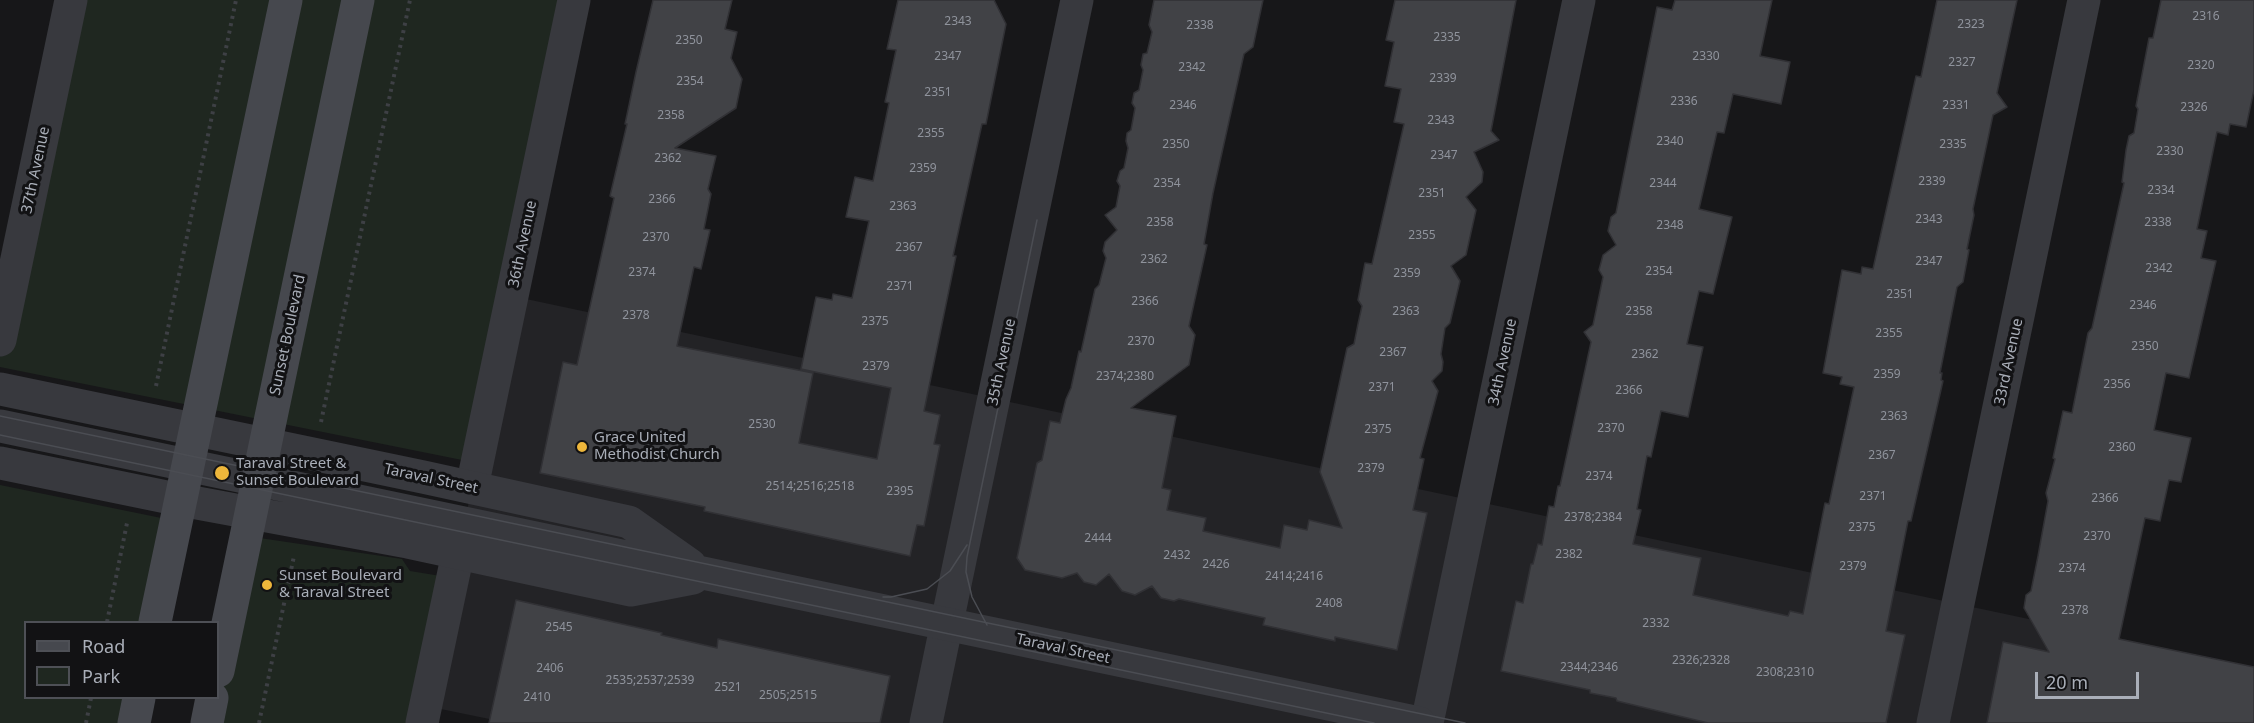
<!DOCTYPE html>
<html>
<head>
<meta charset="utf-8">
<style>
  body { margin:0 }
  #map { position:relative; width:2254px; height:723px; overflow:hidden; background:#171719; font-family:"Noto Sans",sans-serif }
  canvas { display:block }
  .legend { position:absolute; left:24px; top:621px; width:195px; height:78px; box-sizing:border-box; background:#121214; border:2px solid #4e5056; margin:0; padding:8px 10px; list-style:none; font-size:18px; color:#a9aeb8 }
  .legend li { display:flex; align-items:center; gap:12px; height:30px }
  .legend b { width:30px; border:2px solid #4e5056 }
  .scale { position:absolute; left:2035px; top:672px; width:104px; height:27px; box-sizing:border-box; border:3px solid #a9aeb8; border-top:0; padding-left:8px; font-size:18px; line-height:21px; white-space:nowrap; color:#a9aeb8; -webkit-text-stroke:4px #121214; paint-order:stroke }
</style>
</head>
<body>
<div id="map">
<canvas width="2254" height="723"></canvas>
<ul class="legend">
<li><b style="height:8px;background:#46484e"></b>Road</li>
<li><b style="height:16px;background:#1f2720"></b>Park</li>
</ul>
<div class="scale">20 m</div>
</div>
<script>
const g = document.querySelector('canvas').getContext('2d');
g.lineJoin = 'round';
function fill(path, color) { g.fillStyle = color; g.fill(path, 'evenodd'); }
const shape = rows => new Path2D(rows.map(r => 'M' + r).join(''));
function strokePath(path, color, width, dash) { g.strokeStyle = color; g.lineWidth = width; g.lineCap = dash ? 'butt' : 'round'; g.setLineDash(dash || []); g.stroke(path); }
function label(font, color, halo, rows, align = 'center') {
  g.font = font + ' "Noto Sans",sans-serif'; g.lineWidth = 6; g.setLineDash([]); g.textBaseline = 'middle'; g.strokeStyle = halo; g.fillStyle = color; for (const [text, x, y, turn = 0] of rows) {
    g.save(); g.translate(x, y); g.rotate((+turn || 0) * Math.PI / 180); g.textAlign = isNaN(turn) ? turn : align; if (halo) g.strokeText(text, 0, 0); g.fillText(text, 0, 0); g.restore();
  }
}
const built = shape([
  [512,296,2254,667,2254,723,509,723,426,706]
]);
const green = shape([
  [71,0,573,0,477,463,0,367,0,339],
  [0,485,176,521,155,622,26,622,26,698,139,698,134,723,0,723],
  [246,536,402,559,410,571,453,578,423,723,207,723]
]);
const building = shape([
  [653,0,732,0,725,29,737,32,731,58,742,79,736,108,675,148,716,156,708,189,711,194,704,229,710,230,701,269,694,267,677,346,813,373,799,443,877,459,891,388,801,369,816,297,832,300,833,294,852,298,869,221,846,217,855,177,873,181,889,103,885,102,896,50,887,49,898,0,994,0,1006,24,986,124,982,124,965,201,953,256,956,256,924,411,940,415,934,444,940,445,924,526,917,525,910,556,704,511,705,507,540,473,563,362,577,365,614,198,610,196,627,124,625,124,636,72,653,0],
  [1154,0,1263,0,1253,47,1244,54,1213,193,1204,244,1207,245,1189,326,1195,335,1189,365,1131,408,1176,416,1162,488,1171,490,1167,510,1206,518,1203,531,1280,548,1284,525,1307,530,1309,520,1342,528,1320,472,1347,348,1354,344,1358,324,1362,306,1358,300,1365,263,1372,264,1404,124,1394,122,1401,89,1385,86,1394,42,1386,40,1395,0,1516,0,1491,131,1499,140,1474,152,1483,172,1482,182,1466,197,1476,210,1466,255,1451,266,1460,281,1450,323,1445,328,1441,354,1443,362,1442,371,1432,381,1438,391,1420,458,1424,459,1413,510,1427,513,1397,650,1335,637,1335,641,1263,625,1265,618,1179,599,1174,601,1161,598,1152,586,1135,595,1122,591,1109,574,1096,585,1084,582,1077,573,1062,578,1025,570,1017,558,1037,463,1042,460,1050,421,1060,423,1066,399,1071,388,1079,351,1081,352,1095,289,1099,285,1106,258,1103,251,1105,242,1117,230,1105,215,1116,207,1120,186,1117,181,1120,171,1124,168,1128,148,1126,141,1127,133,1131,130,1135,108,1132,103,1134,93,1139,90,1143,70,1141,65,1143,54,1147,53,1152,32,1149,25,1154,0],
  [1675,0,1772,0,1760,56,1790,62,1781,104,1733,94,1724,133,1717,132,1699,209,1732,217,1713,294,1699,291,1687,344,1703,347,1688,417,1661,411,1651,457,1647,456,1637,509,1641,510,1633,544,1701,558,1693,595,1788,616,1790,611,1803,614,1825,503,1829,504,1854,387,1840,384,1842,377,1823,373,1842,270,1861,274,1862,267,1873,269,1916,76,1921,77,1937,0,2017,0,1997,93,2007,107,1993,115,1973,209,1974,215,1967,249,1969,250,1963,282,1957,287,1940,373,1942,373,1941,380,1943,381,1911,521,1908,521,1886,631,1905,635,1886,723,1708,723,1617,701,1616,698,1590,693,1590,690,1501,671,1516,601,1523,603,1531,564,1533,564,1538,544,1542,545,1549,506,1554,507,1558,486,1560,486,1591,342,1584,332,1593,325,1603,277,1599,270,1603,255,1616,245,1608,231,1611,217,1616,213,1657,7,1672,10,1675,0],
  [2161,0,2254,0,2254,90,2246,127,2230,124,2228,135,2217,132,2197,229,2207,231,2201,258,2216,261,2189,378,2166,373,2154,430,2191,438,2181,482,2169,480,2160,521,2145,518,2119,639,2254,667,2254,723,1987,723,2003,642,2049,652,2024,608,2026,595,2031,591,2038,556,2048,501,2046,493,2055,459,2053,458,2063,411,2072,413,2088,333,2092,328,2124,183,2122,182,2126,150,2129,136,2134,133,2138,109,2136,106,2149,38,2153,38,2161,0],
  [516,600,662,633,661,635,717,648,718,639,890,676,880,723,489,723,516,600]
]);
const path = shape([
  [156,386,236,0],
  [321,422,410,0],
  [107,622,127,523],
  [86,723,91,698],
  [259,723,294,556]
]);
const minor = shape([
  [0,340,71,0],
  [472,487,574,0],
  [422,723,458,553],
  [926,723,1077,0],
  [1427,723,1579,0],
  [1933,723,2084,0]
]);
const tertiary = shape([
  [0,389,423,477,629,522,690,565],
  [0,426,1419,723],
  [0,463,181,500,408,542,631,590,693,578]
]);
const secondary = shape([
  [155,622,286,0],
  [218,671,358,0],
  [134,723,139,698],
  [207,723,212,698]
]);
const tram = shape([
  [0,416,1465,723],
  [0,435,1374,723],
  [883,597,891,597,927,589,950,571,967,545],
  [987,625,972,597,966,572,967,557,1037,220]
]);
const markers = [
  [582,447,6,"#edb63b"],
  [222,473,8,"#edb63b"],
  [267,585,6,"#edb63b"]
];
const numberNames = [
  ["2316",2206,17],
  ["2343",958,22],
  ["2323",1971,25],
  ["2338",1200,26],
  ["2335",1447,38],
  ["2350",689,41],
  ["2347",948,57],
  ["2330",1706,57],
  ["2327",1962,63],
  ["2320",2201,66],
  ["2342",1192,68],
  ["2339",1443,79],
  ["2354",690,82],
  ["2351",938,93],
  ["2336",1684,102],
  ["2346",1183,106],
  ["2331",1956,106],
  ["2326",2194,108],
  ["2358",671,116],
  ["2343",1441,121],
  ["2355",931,134],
  ["2340",1670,142],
  ["2350",1176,145],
  ["2335",1953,145],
  ["2330",2170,152],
  ["2347",1444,156],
  ["2362",668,159],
  ["2359",923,169],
  ["2339",1932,182],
  ["2354",1167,184],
  ["2344",1663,184],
  ["2334",2161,191],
  ["2351",1432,194],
  ["2366",662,200],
  ["2363",903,207],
  ["2343",1929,220],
  ["2358",1160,223],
  ["2338",2158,223],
  ["2348",1670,226],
  ["2355",1422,236],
  ["2370",656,238],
  ["2367",909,248],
  ["2362",1154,260],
  ["2347",1929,262],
  ["2342",2159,269],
  ["2354",1659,272],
  ["2374",642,273],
  ["2359",1407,274],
  ["2371",900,287],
  ["2351",1900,295],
  ["2366",1145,302],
  ["2346",2143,306],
  ["2363",1406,312],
  ["2358",1639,312],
  ["2378",636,316],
  ["2375",875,322],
  ["2355",1889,334],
  ["2370",1141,342],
  ["2350",2145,347],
  ["2367",1393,353],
  ["2362",1645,355],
  ["2379",876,367],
  ["2359",1887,375],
  ["2374;2380",1125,377],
  ["2356",2117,385],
  ["2371",1382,388],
  ["2366",1629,391],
  ["2363",1894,417],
  ["2530",762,425],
  ["2370",1611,429],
  ["2375",1378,430],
  ["2360",2122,448],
  ["2367",1882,456],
  ["2379",1371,469],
  ["2374",1599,477],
  ["2514;2516;2518",810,487],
  ["2395",900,492],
  ["2371",1873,497],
  ["2366",2105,499],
  ["2378;2384",1593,518],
  ["2375",1862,528],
  ["2370",2097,537],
  ["2444",1098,539],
  ["2382",1569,555],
  ["2432",1177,556],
  ["2426",1216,565],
  ["2379",1853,567],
  ["2374",2072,569],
  ["2414;2416",1294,577],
  ["2408",1329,604],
  ["2378",2075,611],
  ["2332",1656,624],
  ["2545",559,628],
  ["2326;2328",1701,661],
  ["2344;2346",1589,668],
  ["2406",550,669],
  ["2308;2310",1785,673],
  ["2535;2537;2539",650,681],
  ["2521",728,688],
  ["2505;2515",788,696],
  ["2410",537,698]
];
const streetNames = [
  ["37th Avenue",36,170,-78],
  ["36th Avenue",523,244,-78],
  ["Sunset Boulevard",288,335,-78],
  ["35th Avenue",1002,362,-78],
  ["34th Avenue",1503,362,-78],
  ["33rd Avenue",2009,362,-78],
  ["Taraval Street",431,479,12],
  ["Taraval Street",1063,649,12]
];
const poiNames = [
  ["Grace United",594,438],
  ["Methodist Church",594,455],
  ["Taraval Street &",236,464],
  ["Sunset Boulevard",236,481],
  ["Sunset Boulevard",279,576],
  ["& Taraval Street",279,593]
];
fill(built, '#232326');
fill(green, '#1f2720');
fill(building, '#414246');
strokePath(building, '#313135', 1.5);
strokePath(path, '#3e4045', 4, [3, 4.5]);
strokePath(minor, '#38393e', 33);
strokePath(tertiary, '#38393e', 33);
strokePath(secondary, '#46484e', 33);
strokePath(tram, '#4b4d53', 1.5);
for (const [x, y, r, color] of markers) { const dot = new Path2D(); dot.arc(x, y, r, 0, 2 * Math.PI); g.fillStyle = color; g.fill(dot); strokePath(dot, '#121214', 2); }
label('12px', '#8f939c', null, numberNames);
label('15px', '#a9aeb8', '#121214', streetNames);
label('15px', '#a9aeb8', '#121214', poiNames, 'left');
</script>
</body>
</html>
